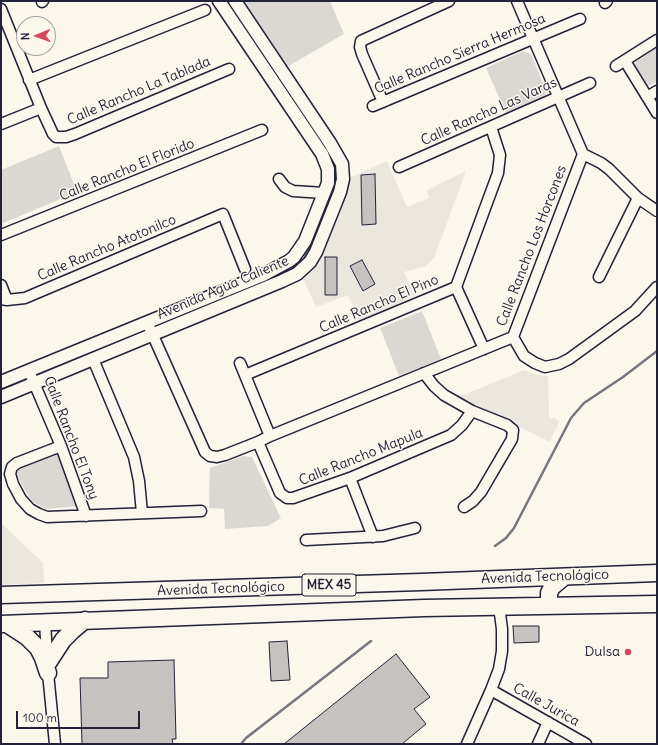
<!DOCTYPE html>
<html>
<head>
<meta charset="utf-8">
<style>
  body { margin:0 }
  #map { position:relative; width:658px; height:745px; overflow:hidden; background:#fbf7ec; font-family:Delius,sans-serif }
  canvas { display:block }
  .frame { position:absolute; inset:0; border:2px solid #22223b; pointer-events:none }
  .north { position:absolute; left:16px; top:16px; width:40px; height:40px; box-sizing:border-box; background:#fbf7ec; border:1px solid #a4a2a5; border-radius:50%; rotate:268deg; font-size:11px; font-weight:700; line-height:16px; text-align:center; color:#22223b }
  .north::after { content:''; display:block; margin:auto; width:14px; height:18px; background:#d1495b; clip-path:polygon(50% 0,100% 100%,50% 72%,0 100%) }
  .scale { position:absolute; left:16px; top:711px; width:124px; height:18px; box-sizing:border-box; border:2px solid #22223b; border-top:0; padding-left:5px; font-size:12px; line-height:14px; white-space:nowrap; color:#22223b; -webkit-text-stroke:3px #fbf7ec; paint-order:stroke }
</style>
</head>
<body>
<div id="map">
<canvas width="658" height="745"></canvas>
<div class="frame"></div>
<div class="north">N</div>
<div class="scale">100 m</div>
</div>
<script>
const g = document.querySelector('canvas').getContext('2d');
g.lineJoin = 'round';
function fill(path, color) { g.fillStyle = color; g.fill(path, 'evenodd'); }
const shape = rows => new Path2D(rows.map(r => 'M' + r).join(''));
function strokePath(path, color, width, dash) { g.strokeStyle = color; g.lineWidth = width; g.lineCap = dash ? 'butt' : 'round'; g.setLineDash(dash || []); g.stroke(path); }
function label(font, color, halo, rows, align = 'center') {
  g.font = font + ' Delius,sans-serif'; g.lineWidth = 3; g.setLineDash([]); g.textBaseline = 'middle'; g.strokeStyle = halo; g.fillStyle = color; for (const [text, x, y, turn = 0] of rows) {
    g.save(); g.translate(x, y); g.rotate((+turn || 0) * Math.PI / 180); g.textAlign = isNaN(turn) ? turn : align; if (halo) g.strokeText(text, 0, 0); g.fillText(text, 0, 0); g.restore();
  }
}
const built = shape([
  [387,161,407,207,429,198,427,190,466,171,434,258,426,266,404,272,415,296,360,322,348,295,316,307,303,278,317,263,325,250,346,194,349,178],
  [524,370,536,375,548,376,549,418,555,418,559,422,550,442,459,397],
  [1,523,43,563,44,583,1,585]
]);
const green = shape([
  [245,1,330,1,344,34,285,68,240,3],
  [657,48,657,81,647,87,632,64],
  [523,51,531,54,546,91,545,98,506,113,486,68],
  [59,146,77,192,1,224,1,170],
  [422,311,441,359,399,376,380,328],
  [56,449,79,506,46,509,31,501,15,472,19,465],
  [243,456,252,457,281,518,268,526,225,529,224,509,209,508,210,468]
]);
const stream = shape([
  [332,157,334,172,334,178],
  [270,278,288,270,304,259,331,199,332,187],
  [159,324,203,306],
  [495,546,506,538,514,528,571,418,584,403,623,377,657,351],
  [241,744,246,738,371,641]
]);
const building = shape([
  [375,174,376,224,362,225,361,175,375,174],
  [325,257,337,257,337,295,325,295,325,257],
  [362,260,375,284,363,291,350,266,362,260],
  [513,626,539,626,539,642,514,643,513,626],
  [287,641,290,680,271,681,269,642,287,641],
  [396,654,430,697,414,709,426,724,402,744,284,744,396,654],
  [174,660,176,739,172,739,173,744,82,744,80,678,108,678,108,662,174,660]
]);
const minor = shape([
  [42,2,43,1],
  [605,3,607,1],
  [1,9,41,108,53,134,56,137,66,137,75,134,229,69],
  [625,61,657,113],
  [616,66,657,40],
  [29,80,205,10],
  [647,97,657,91],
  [383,102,362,54,360,47,361,41,449,1],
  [373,106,580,19],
  [1,124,41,108],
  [583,154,601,163,609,169,638,198,657,211],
  [399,167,590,83],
  [279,179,285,187,293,191,324,193],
  [1,235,262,130],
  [599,277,638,198],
  [1,285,7,300],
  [456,287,484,349],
  [1,299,7,300,25,298,223,214,245,269],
  [147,322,205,452,210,456,217,457,225,455,258,442,270,436,513,337,583,154,517,1],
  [513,337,524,356,535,363,545,367,559,364,569,359,635,311,657,287],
  [93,359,134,457,139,481,142,513],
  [240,363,270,436],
  [29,371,61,446,86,516],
  [424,373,434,386,444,395,472,411,507,425,513,430,512,439,481,492,473,501,464,507],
  [245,375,456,287,498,173,500,155,491,127],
  [258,442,280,493,287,498,293,498,350,478,451,435,462,425,472,411],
  [61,446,17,463,12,467,11,470,10,474,13,484,21,499,30,509,39,514,47,517,201,511],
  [350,478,373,537],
  [306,540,383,536,415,528],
  [45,622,48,673,55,744],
  [491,690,586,744],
  [467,744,491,690,499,669,502,651,502,629,499,606],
  [538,744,548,722]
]);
const tertiary = shape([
  [1,382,263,275,289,261,294,257,305,241,328,183,328,169,322,154,219,1],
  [1,397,282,281,297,274,310,262,316,252,340,192,343,179,342,164,330,143,235,1]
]);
const primary = shape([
  [1,595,421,582,657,573],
  [549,605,549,593,552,587,564,577],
  [1,624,424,608,657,604],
  [7,624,27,637,38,648,43,658,48,673],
  [48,663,63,640,72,631,85,620]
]);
const markers = [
  [628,652,4,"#d1495b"]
];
const shields = [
  [329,585,54]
];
const shieldNames = [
  ["MEX 45",329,585]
];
const streetNames = [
  ["Calle Rancho Sierra Hermosa",460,54,-23],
  ["Calle Rancho La Tablada",139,91,-23],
  ["Calle Rancho Las Varas",489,112,-24],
  ["Calle Rancho El Florido",127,170,-22],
  ["Calle Rancho Los Horcones",532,246,-69],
  ["Calle Rancho Atotonilco",107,248,-23],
  ["Avenida Agua Caliente",223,288,-23],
  ["Calle Rancho El Pino",379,304,-23],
  ["Calle Rancho El Tony",71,438,69],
  ["Calle Rancho Mapula",361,457,-22],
  ["Avenida Tecnológico",545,577,-2],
  ["Avenida Tecnológico",221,589,-2],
  ["Calle Jurica",546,705,29]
];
const poiNames = [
  ["Dulsa",620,652]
];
fill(built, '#ebe7df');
fill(green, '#dbd8d3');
strokePath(stream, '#787681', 2.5);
fill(building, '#c6c2c0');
strokePath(building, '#22223b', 1);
strokePath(minor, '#22223b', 13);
strokePath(tertiary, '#22223b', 15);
strokePath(primary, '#22223b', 19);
strokePath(minor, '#fbf7ec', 10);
strokePath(tertiary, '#fbf7ec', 12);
strokePath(primary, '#fbf7ec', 16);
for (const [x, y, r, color] of markers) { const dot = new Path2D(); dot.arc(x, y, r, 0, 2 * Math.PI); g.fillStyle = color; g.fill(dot); strokePath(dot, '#fbf7ec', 1.5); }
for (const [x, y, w] of shields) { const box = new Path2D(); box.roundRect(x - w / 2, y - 11, w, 22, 3); g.fillStyle = '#fbf7ec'; g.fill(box); strokePath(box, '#22223b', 1); }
label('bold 13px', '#22223b', null, shieldNames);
label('14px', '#22223b', '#fbf7ec', streetNames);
label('14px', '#22223b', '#fbf7ec', poiNames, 'right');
</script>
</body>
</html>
